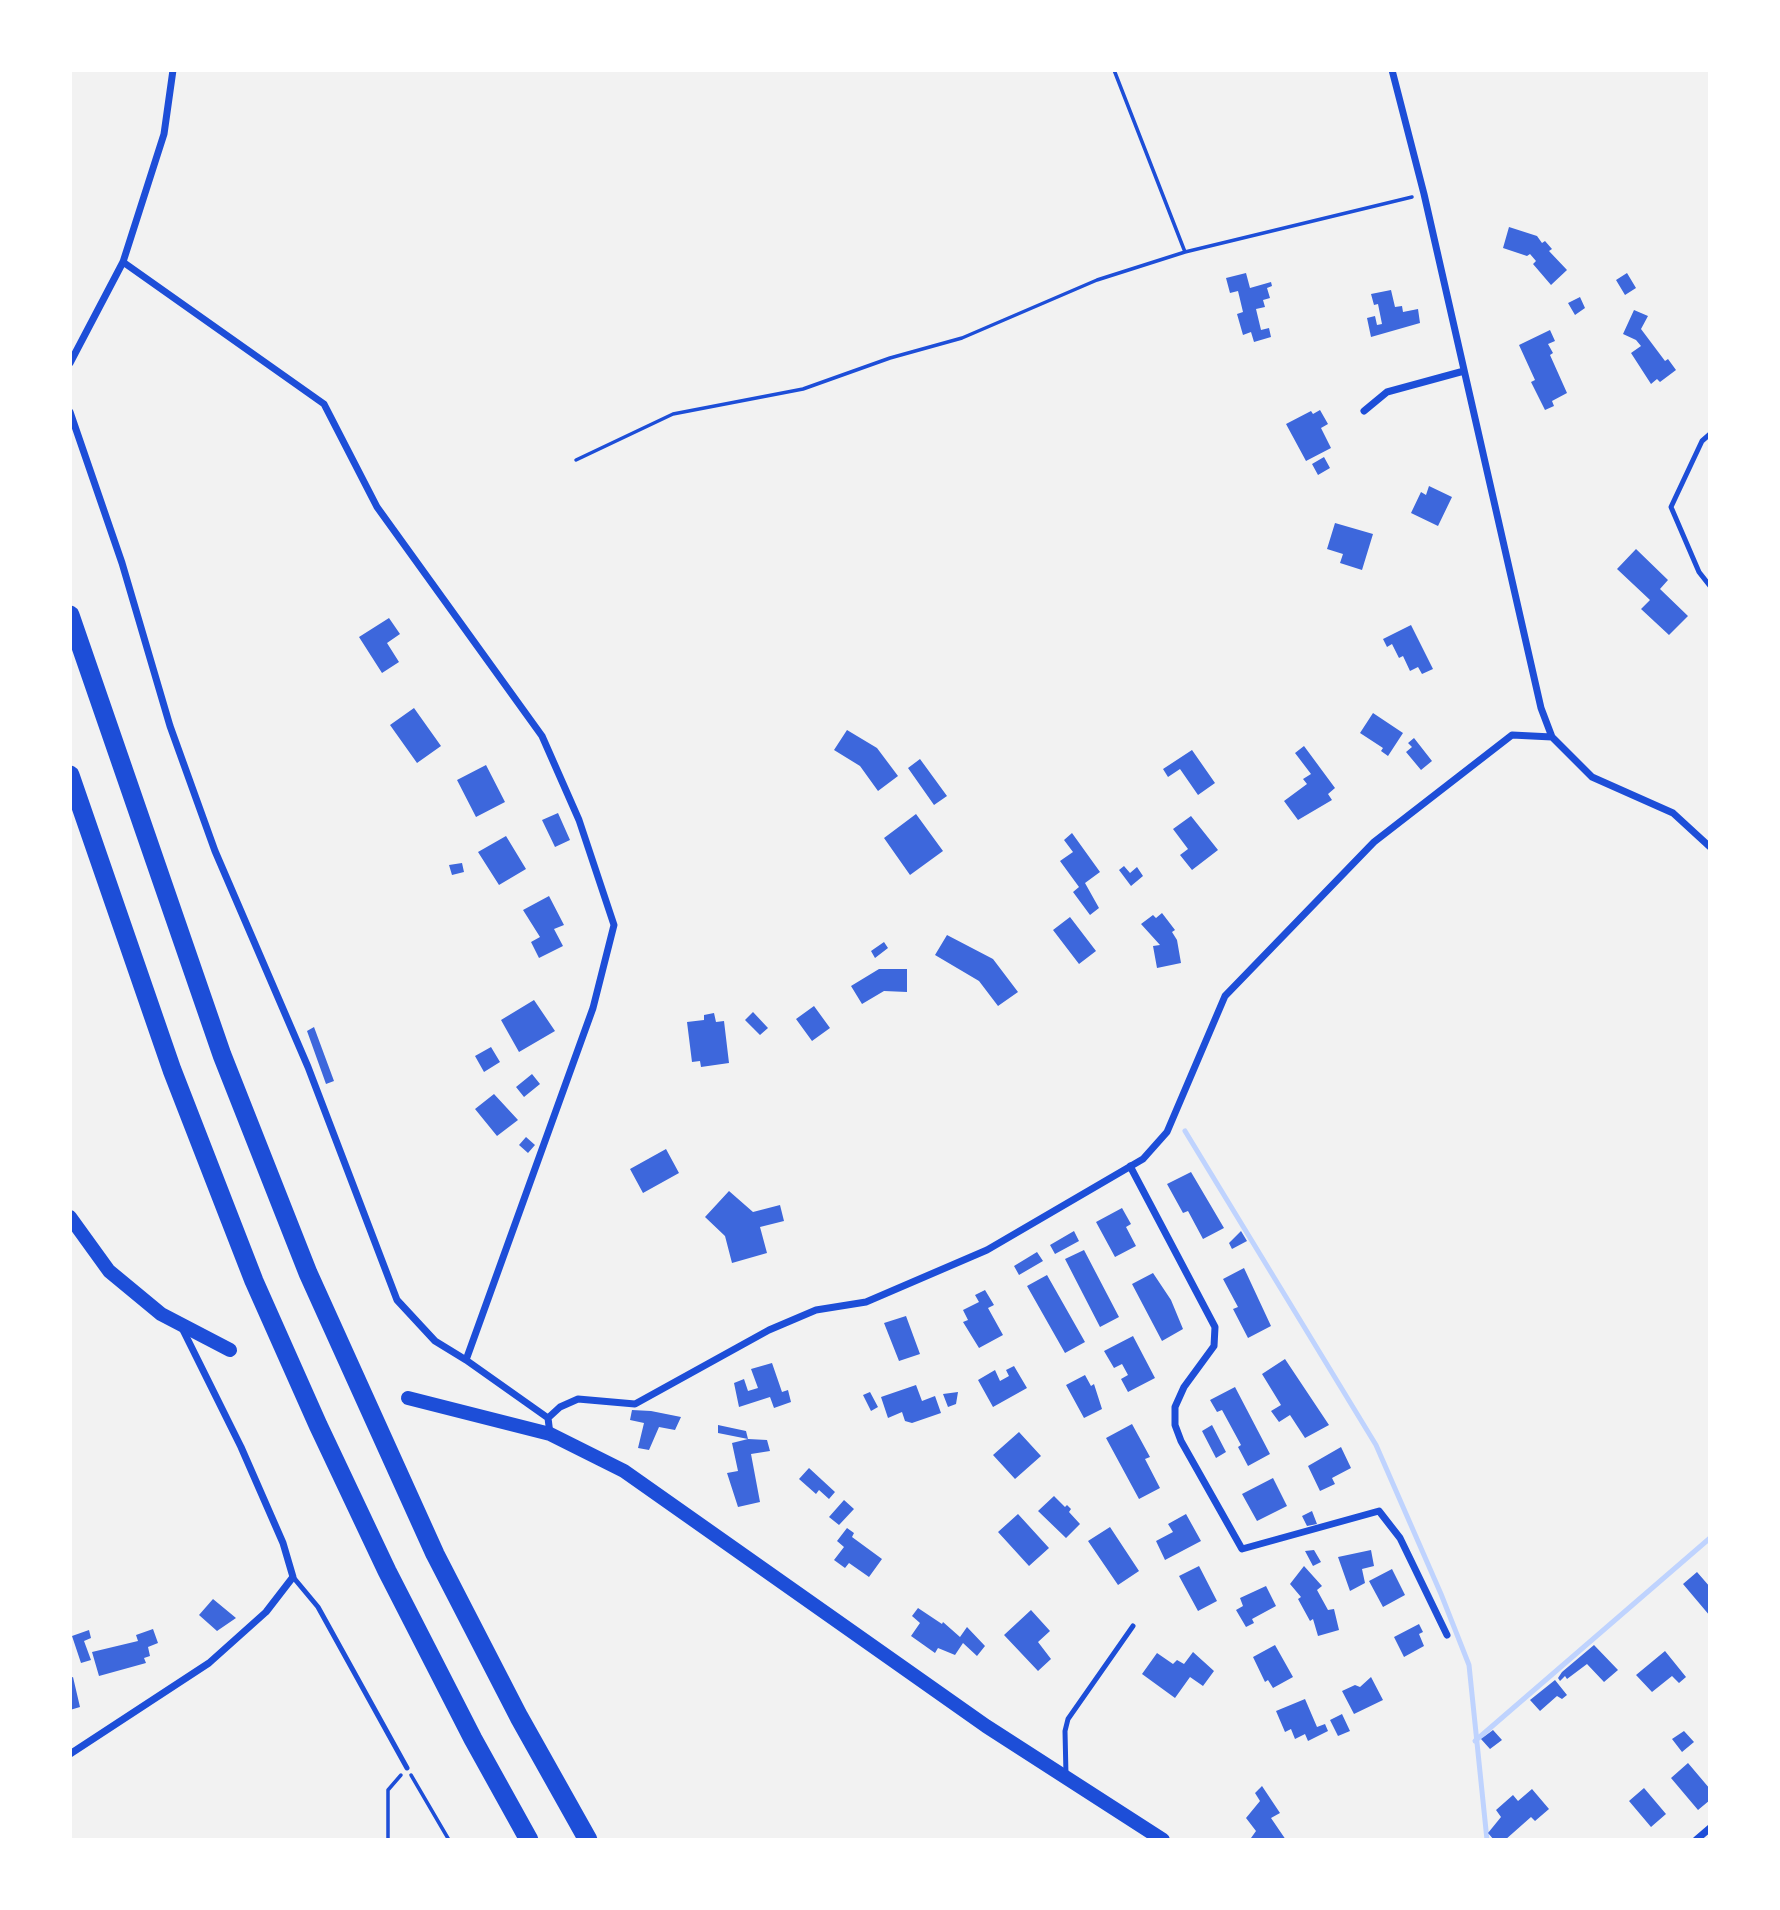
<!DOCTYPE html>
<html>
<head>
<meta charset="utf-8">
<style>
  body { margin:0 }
  #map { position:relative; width:1780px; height:1910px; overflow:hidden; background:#f2f2f2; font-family:Ubuntu,sans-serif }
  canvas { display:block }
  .frame { position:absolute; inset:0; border:72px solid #fff; pointer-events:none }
</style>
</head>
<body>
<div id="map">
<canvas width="1780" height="1910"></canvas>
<div class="frame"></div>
</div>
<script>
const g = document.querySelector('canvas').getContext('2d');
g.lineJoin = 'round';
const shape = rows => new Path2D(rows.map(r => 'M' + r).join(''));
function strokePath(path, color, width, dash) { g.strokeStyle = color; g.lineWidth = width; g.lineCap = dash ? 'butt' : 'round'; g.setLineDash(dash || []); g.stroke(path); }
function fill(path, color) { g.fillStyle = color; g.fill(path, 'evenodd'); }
const stream = shape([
  [1185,1131,1376,1445,1441,1594,1469,1665,1487,1840],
  [1475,1741,1710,1538]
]);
const building = shape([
  [1509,227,1537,236,1542,243,1545,241,1552,249,1549,251,1567,270,1551,285,1533,264,1536,261,1530,254,1527,256,1503,248],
  [1246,273,1250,288,1271,282,1272,286,1267,288,1270,298,1263,300,1265,307,1256,309,1261,330,1269,328,1271,337,1254,342,1251,332,1243,335,1237,314,1243,312,1238,291,1230,293,1226,278],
  [1627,273,1636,288,1625,295,1616,280],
  [1391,290,1395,307,1402,306,1403,312,1418,309,1420,323,1371,337,1367,318,1375,316,1377,325,1382,324,1378,304,1374,305,1371,294],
  [1580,297,1585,308,1575,315,1568,303],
  [1634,310,1648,316,1641,329,1665,361,1668,359,1676,370,1660,382,1657,379,1651,384,1631,353,1641,346,1636,340,1623,334],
  [1550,330,1555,341,1548,344,1553,353,1550,355,1567,393,1552,401,1554,406,1545,410,1531,382,1535,380,1519,345],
  [1320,410,1328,424,1321,428,1331,448,1306,461,1286,424,1311,411,1313,414],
  [1324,457,1330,468,1318,475,1312,464],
  [1429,486,1452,497,1438,526,1411,513,1421,492,1426,495],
  [1335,523,1373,534,1362,570,1340,563,1343,554,1327,549],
  [1636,549,1668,580,1660,589,1688,616,1669,635,1641,609,1650,600,1617,569],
  [389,618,400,634,387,643,399,662,382,673,359,637],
  [1411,625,1433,669,1422,674,1418,667,1410,671,1403,656,1399,658,1392,644,1387,647,1383,639],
  [414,708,441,746,417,763,390,725],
  [1373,713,1403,733,1388,756,1381,751,1383,748,1360,733],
  [847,730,877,748,898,776,878,791,860,766,834,750],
  [1414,738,1432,761,1421,770,1406,752,1412,747,1408,743],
  [1304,746,1335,788,1328,794,1332,800,1298,820,1284,801,1307,784,1303,779,1311,774,1295,753],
  [1192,750,1215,783,1198,795,1180,769,1168,777,1163,769],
  [920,759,947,796,934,805,908,768],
  [486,765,505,802,476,817,457,780],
  [558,813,570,840,555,847,542,820],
  [916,814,943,851,910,875,884,838],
  [1191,816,1218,850,1192,870,1180,855,1188,849,1173,829],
  [1072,833,1100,872,1085,883,1099,908,1090,915,1073,892,1079,887,1060,861,1073,852,1064,840],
  [506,836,526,869,499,885,478,852],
  [462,863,464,872,452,875,449,865],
  [1124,866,1130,873,1137,867,1143,876,1131,886,1119,870],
  [549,896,564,925,554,929,563,946,539,958,531,942,540,937,523,910],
  [1162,913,1175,930,1172,932,1177,940,1181,963,1157,968,1153,946,1160,945,1141,924,1153,915,1156,918],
  [1070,917,1096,951,1079,964,1053,930],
  [947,935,993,959,1018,992,998,1006,979,981,935,955],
  [884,942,888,948,875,958,871,951],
  [879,969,907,969,907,992,884,991,862,1004,851,986],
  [534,1000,555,1031,519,1052,501,1020],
  [814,1006,830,1028,812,1041,796,1019],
  [753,1012,768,1028,760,1035,745,1020],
  [714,1013,716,1022,724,1021,729,1063,701,1067,700,1061,692,1062,687,1022,704,1020,704,1015],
  [314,1027,334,1081,326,1084,307,1031],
  [491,1047,500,1062,484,1072,475,1056],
  [532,1074,540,1084,524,1097,516,1087],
  [494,1094,518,1120,497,1136,475,1109],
  [526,1137,535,1145,528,1153,519,1145],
  [666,1149,679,1173,643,1193,630,1169],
  [1191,1172,1224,1228,1203,1239,1188,1211,1183,1213,1167,1184],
  [729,1191,753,1212,780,1205,784,1221,760,1227,767,1253,732,1263,725,1236,705,1217],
  [1122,1208,1131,1224,1126,1227,1136,1246,1115,1257,1096,1222],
  [1074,1231,1079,1241,1055,1254,1050,1245],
  [1241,1231,1247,1241,1232,1249,1229,1243],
  [1084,1250,1119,1317,1100,1327,1065,1259],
  [1037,1252,1043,1261,1019,1275,1014,1266],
  [1244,1268,1271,1326,1248,1338,1233,1309,1238,1307,1223,1279],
  [1153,1273,1171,1300,1183,1329,1162,1341,1132,1284],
  [1047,1275,1085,1342,1065,1353,1027,1286],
  [985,1290,994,1305,988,1308,1003,1335,979,1348,963,1322,968,1320,963,1310,979,1302,975,1295],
  [906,1316,920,1354,899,1361,884,1323],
  [1133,1336,1155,1378,1128,1392,1121,1379,1128,1375,1122,1364,1114,1368,1104,1351],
  [1285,1359,1329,1425,1305,1438,1290,1415,1279,1422,1271,1411,1281,1405,1262,1374],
  [772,1363,782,1392,788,1390,791,1402,774,1408,770,1397,739,1407,734,1383,744,1379,748,1391,758,1388,751,1369],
  [1014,1366,1027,1388,993,1407,978,1380,995,1370,1000,1381,1009,1376,1006,1370],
  [1085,1375,1091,1386,1094,1384,1102,1409,1084,1418,1066,1385],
  [916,1385,922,1401,935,1396,941,1413,912,1423,905,1421,902,1412,888,1418,881,1397],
  [1235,1387,1270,1454,1248,1466,1238,1447,1241,1445,1222,1410,1217,1412,1210,1400],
  [870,1392,878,1407,871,1411,863,1395],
  [958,1392,956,1404,948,1407,943,1394],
  [632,1410,651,1411,681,1417,675,1430,659,1427,649,1450,638,1448,644,1423,630,1420],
  [1132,1424,1150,1457,1145,1459,1160,1488,1139,1499,1106,1438],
  [718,1425,746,1431,748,1439,718,1433],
  [1212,1425,1226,1452,1216,1458,1202,1431],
  [1019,1432,1041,1456,1015,1479,993,1455],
  [748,1439,767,1440,770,1451,751,1454,760,1502,738,1507,727,1473,738,1471,732,1443],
  [1341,1447,1351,1468,1332,1478,1335,1484,1320,1491,1308,1466],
  [809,1468,835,1492,829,1499,819,1490,816,1494,799,1479],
  [1273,1478,1287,1506,1257,1521,1242,1494],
  [1054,1496,1065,1507,1067,1505,1071,1509,1069,1512,1080,1524,1066,1538,1038,1511],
  [844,1500,854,1509,839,1525,829,1517],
  [1312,1511,1317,1524,1307,1526,1302,1516],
  [1018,1514,1049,1548,1029,1566,998,1532],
  [1186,1514,1201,1541,1165,1560,1156,1541,1173,1532,1168,1524],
  [1110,1527,1139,1571,1118,1585,1088,1541],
  [847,1528,854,1533,852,1537,882,1559,869,1577,849,1563,845,1568,834,1560,844,1547,837,1541],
  [1314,1550,1321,1562,1313,1566,1305,1551],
  [1371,1550,1374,1566,1362,1569,1365,1583,1350,1591,1338,1557],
  [1199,1566,1217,1601,1198,1611,1179,1576],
  [1304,1566,1322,1586,1317,1590,1328,1610,1334,1609,1339,1630,1318,1636,1313,1619,1310,1621,1298,1599,1301,1597,1290,1584],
  [1392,1569,1405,1595,1383,1607,1369,1581],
  [1697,1572,1710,1587,1710,1616,1683,1584],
  [1266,1586,1276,1606,1252,1619,1254,1623,1246,1627,1236,1610,1243,1606,1240,1598],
  [213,1599,236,1618,217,1631,199,1615],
  [918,1608,942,1624,943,1622,960,1637,967,1627,985,1646,977,1656,963,1643,955,1655,938,1648,935,1653,911,1636,920,1623,912,1616],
  [1031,1610,1050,1631,1038,1642,1051,1659,1038,1671,1004,1635],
  [1419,1624,1423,1632,1419,1634,1424,1646,1404,1657,1394,1637],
  [153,1629,158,1643,148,1647,150,1656,144,1658,146,1663,99,1676,92,1652,138,1641,136,1635],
  [89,1630,91,1638,84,1641,91,1660,81,1663,72,1636],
  [1275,1645,1293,1677,1273,1688,1268,1680,1265,1682,1253,1657],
  [1594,1645,1618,1670,1604,1682,1587,1664,1567,1679,1565,1676,1560,1681,1558,1678,1562,1672],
  [1665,1651,1686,1677,1679,1683,1672,1676,1652,1692,1636,1675],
  [1193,1652,1214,1671,1203,1686,1190,1677,1175,1698,1142,1674,1157,1653,1173,1664,1177,1660,1184,1664],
  [73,1677,80,1707,70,1710,70,1678],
  [1371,1677,1383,1700,1354,1714,1342,1691,1355,1685,1360,1687],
  [1555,1680,1567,1695,1562,1699,1557,1696,1540,1711,1530,1700],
  [1305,1699,1317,1727,1325,1724,1328,1731,1308,1741,1305,1734,1295,1739,1291,1729,1285,1732,1276,1711],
  [1342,1714,1350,1731,1338,1736,1330,1720],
  [1493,1730,1502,1740,1490,1749,1481,1739],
  [1684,1731,1694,1742,1682,1752,1672,1739],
  [1688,1763,1710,1789,1710,1800,1698,1810,1671,1778],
  [1262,1786,1280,1813,1271,1818,1286,1840,1251,1838,1256,1831,1246,1818,1260,1801,1255,1793],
  [1644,1788,1666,1814,1651,1827,1629,1801],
  [1532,1789,1549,1809,1535,1821,1531,1817,1505,1840,1494,1840,1488,1833,1501,1817,1496,1810,1513,1795,1518,1801]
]);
const path = shape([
  [1114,70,1185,252],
  [576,460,673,414,803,389,890,358,962,338,1097,280,1185,252,1412,197],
  [411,1775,449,1840],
  [388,1840,388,1790,401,1775]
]);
const service = shape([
  [1710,434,1702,441,1671,507,1699,572,1710,586],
  [293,1577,318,1607,407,1768],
  [1066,1775,1065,1731,1068,1719,1133,1626]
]);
const minor = shape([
  [1392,70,1424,194,1541,708,1552,737,1592,777,1673,813,1710,847],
  [123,262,324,404,377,507,542,736,579,820,614,925,593,1008,466,1360,548,1418],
  [70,363,123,262,164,134,173,70],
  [1364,411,1387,392,1464,371],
  [70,412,122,563,170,726,215,851,308,1067,397,1300,435,1341,466,1360],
  [1130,1166,1215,1327,1214,1346,1184,1387,1175,1407,1175,1425,1181,1441,1242,1549,1379,1511,1400,1538,1447,1635],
  [550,1434,548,1418,560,1407,578,1399,635,1404,769,1330,816,1310,866,1302,987,1250,1143,1159,1167,1132,1225,996,1374,842,1512,735,1552,737],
  [70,1754,209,1663,266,1612,293,1577,283,1543,241,1447,181,1326],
  [1696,1840,1710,1828]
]);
const secondary = shape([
  [70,1217,109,1271,161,1314,230,1350],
  [408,1398,550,1434,624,1471,986,1726,1163,1840]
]);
const motorway = shape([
  [70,615,222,1055,308,1273,435,1554,519,1717,588,1840],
  [70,775,172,1070,254,1281,318,1425,387,1571,473,1739,529,1840]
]);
strokePath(stream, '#bfd3fe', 5);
fill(building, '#3d67dc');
strokePath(path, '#1d4ed8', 3.5);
strokePath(service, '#1d4ed8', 5);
strokePath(minor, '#1d4ed8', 7);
strokePath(secondary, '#1d4ed8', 14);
strokePath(motorway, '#1d4ed8', 19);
</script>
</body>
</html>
